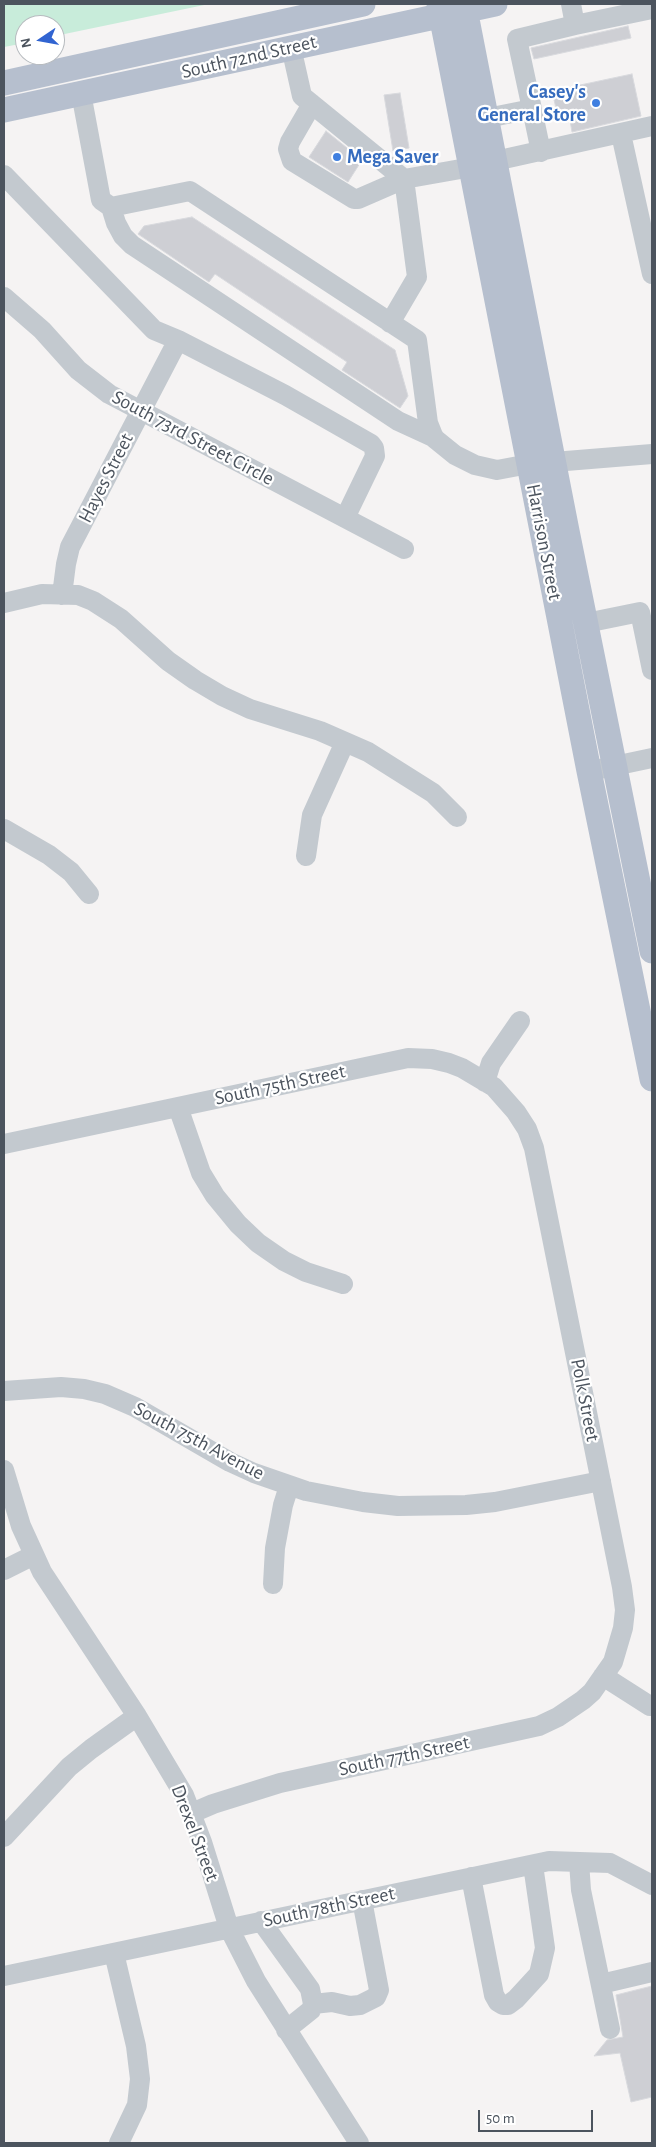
<!DOCTYPE html>
<html>
<head>
<meta charset="utf-8">
<style>
  body { margin:0 }
  #map { position:relative; width:656px; height:2147px; overflow:hidden; background:#f5f3f3; font-family:"Alegreya Sans",sans-serif }
  canvas { display:block }
  .frame { position:absolute; inset:0; border:5px solid #4c545e; pointer-events:none }
  .north { position:absolute; left:15px; top:15px; width:50px; height:50px; box-sizing:border-box; background:#fff; border:1px solid #b7bbbf; border-radius:50%; rotate:258deg; font-size:14px; font-weight:700; line-height:20px; text-align:center; color:#4c545e }
  .north::after { content:''; display:block; margin:auto; width:18px; height:22px; background:#3164d1; clip-path:polygon(50% 0,100% 100%,50% 72%,0 100%) }
  .scale { position:absolute; left:478px; top:2110px; width:115px; height:22px; box-sizing:border-box; border:2px solid #4c545e; border-top:0; padding-left:6px; font-size:15px; line-height:18px; white-space:nowrap; color:#4c545e; -webkit-text-stroke:4px #fff; paint-order:stroke }
</style>
</head>
<body>
<div id="map">
<canvas width="656" height="2147"></canvas>
<div class="frame"></div>
<div class="north">N</div>
<div class="scale">50 m</div>
</div>
<script>
const g = document.querySelector('canvas').getContext('2d');
g.lineJoin = 'round';
function fill(path, color) { g.fillStyle = color; g.fill(path, 'evenodd'); }
const shape = rows => new Path2D(rows.map(r => 'M' + r).join(''));
function strokePath(path, color, width, dash) { g.strokeStyle = color; g.lineWidth = width; g.lineCap = dash ? 'butt' : 'round'; g.setLineDash(dash || []); g.stroke(path); }
function label(font, color, halo, rows, align = 'center') {
  g.font = font + ' "Alegreya Sans",sans-serif'; g.lineWidth = 4.5; g.setLineDash([]); g.textBaseline = 'middle'; g.strokeStyle = halo; g.fillStyle = color; for (const [text, x, y, turn = 0] of rows) {
    g.save(); g.translate(x, y); g.rotate((+turn || 0) * Math.PI / 180); g.textAlign = isNaN(turn) ? turn : align; if (halo) g.strokeText(text, 0, 0); g.fillText(text, 0, 0); g.restore();
  }
}
const green = shape([
  [4,4,209,4,55,36,55,25,25,25,25,43,4,47]
]);
const building = shape([
  [628,26,631,38,534,59,531,48,628,26],
  [632,74,641,116,572,132,569,115,558,117,552,91,632,74],
  [400,93,409,148,393,151,384,95,400,93],
  [326,131,362,160,348,182,309,157,326,131],
  [192,217,395,350,408,396,400,408,342,370,347,362,215,274,209,282,138,234,144,226,192,217],
  [652,1986,652,2097,631,2102,620,2053,594,2056,607,2040,623,2037,616,1995,652,1986]
]);
const minor = shape([
  [575,25,652,9],
  [291,47,302,96,404,179,472,167],
  [81,93,101,200,111,207,190,191,417,340,428,423,434,438,455,455,475,465,497,470,529,464,652,454],
  [312,104,290,142,288,149,292,161,354,199,358,199,404,179,417,277,390,323],
  [532,109,541,152],
  [487,118,532,109,517,39,575,25,571,4],
  [621,134,652,274],
  [495,161,652,126],
  [4,175,154,330,178,340,285,395,371,444,374,448,375,456,345,518],
  [111,207,116,223,123,236,132,245,398,421,435,438],
  [4,297,42,330,78,370,109,394,404,549],
  [62,595,66,564,70,547,178,340],
  [4,603,42,594,78,595,93,601,121,619,168,661,195,680,222,696,250,709,320,731,368,752,433,793,457,817],
  [586,623,640,612,652,670],
  [600,769,652,758],
  [4,829,49,855,71,872,89,894],
  [306,856,312,815,345,742],
  [485,1082,491,1063,520,1021],
  [178,1107,201,1173,215,1196,238,1224,258,1243,284,1261,306,1272,343,1284],
  [4,1144,408,1058,432,1059,449,1063,462,1068,494,1087,516,1112,527,1129,534,1148,622,1587,625,1610,623,1628,613,1662,592,1692,583,1700,558,1717,539,1726,280,1783,213,1804,192,1813],
  [4,1391,61,1387,84,1389,105,1394,135,1407,230,1462,254,1473,306,1491,363,1502,398,1506,466,1505,495,1502,601,1481],
  [4,1470,21,1526,42,1572,137,1716,184,1795,202,1842,229,1928,256,1981,359,2143],
  [4,1570,34,1555],
  [273,1584,275,1548,283,1505,289,1486],
  [603,1676,650,1706],
  [4,1837,69,1767,91,1749,137,1716],
  [579,1862,581,1890,610,2029],
  [471,1877,494,1995,498,2002,503,2005,508,2005,516,1999,539,1974,545,1948,533,1865],
  [261,1921,310,1989,313,2004,311,2010,286,2030],
  [114,1953,136,2046,140,2079,137,2105,119,2143],
  [4,1976,549,1861,610,1863,652,1885],
  [601,1984,652,1972],
  [313,2004,332,2002,350,2006,360,2005,376,1997,379,1990,362,1900]
]);
const major = shape([
  [439,4,589,771,652,1079],
  [464,4,567,531,652,951],
  [4,83,363,4],
  [4,110,495,4]
]);
const markers = [
  [596,103,5,"#3f7fe0"],
  [337,157,5,"#3f7fe0"]
];
const streetNames = [
  ["South 72nd Street",249,57,-13],
  ["South 73rd Street Circle",193,438,28],
  ["Hayes Street",106,478,-63],
  ["Harrison Street",544,542,79],
  ["South 75th Street",280,1085,-12],
  ["Polk Street",585,1400,79],
  ["South 75th Avenue",199,1441,28],
  ["South 77th Street",404,1756,-12],
  ["Drexel Street",195,1833,69],
  ["South 78th Street",329,1907,-12]
];
const shopNames = [
  ["Casey's",586,92],
  ["General Store",586,115],
  ["Mega Saver",347,157,"left"]
];
fill(green, '#c8ecda');
fill(building, '#cecfd4');
strokePath(building, '#d8d9dd', 1);
strokePath(minor, '#c3c9cf', 20);
strokePath(major, '#b6bfce', 25);
for (const [x, y, r, color] of markers) { const dot = new Path2D(); dot.arc(x, y, r, 0, 2 * Math.PI); g.fillStyle = color; g.fill(dot); strokePath(dot, '#fff', 2); }
label('20px', '#4c545e', '#fff', streetNames);
label('bold 20px', '#366cbe', '#fff', shopNames, 'right');
</script>
</body>
</html>
